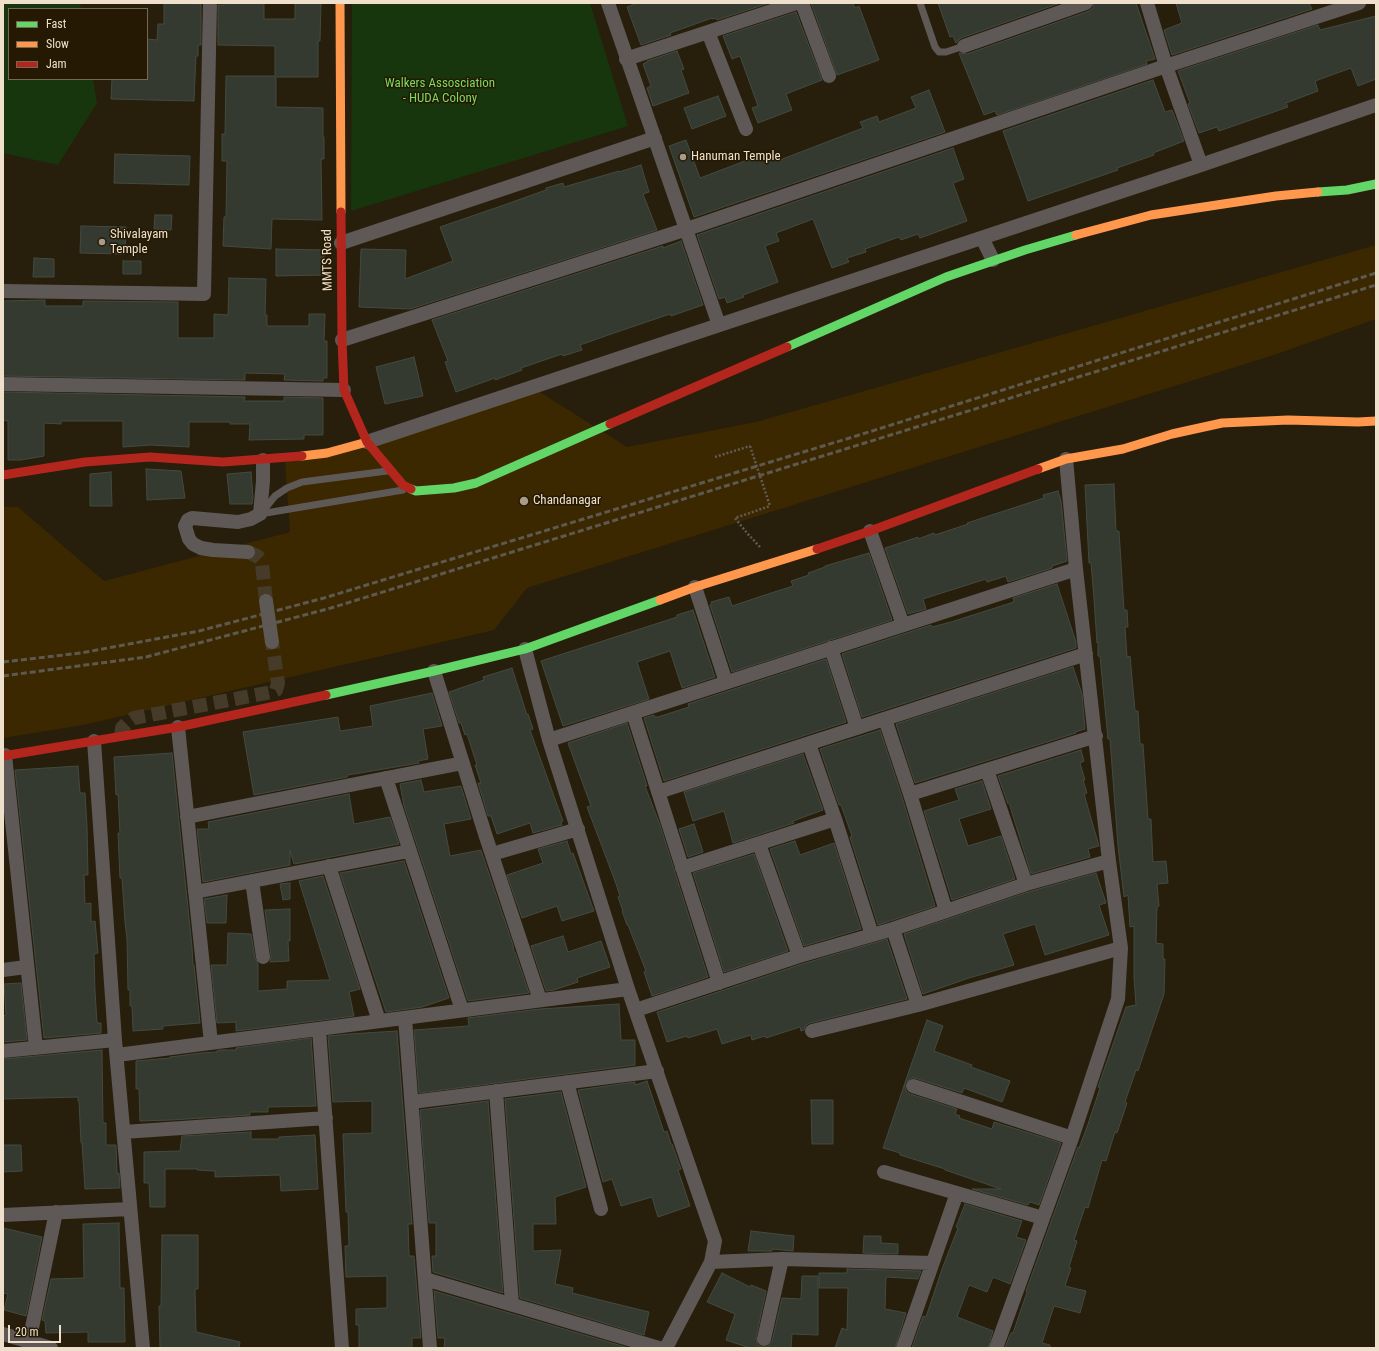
<!DOCTYPE html>
<html>
<head>
<meta charset="utf-8">
<style>
  body { margin:0 }
  #map { position:relative; width:1379px; height:1351px; overflow:hidden; background:#271e0b; font-family:"Roboto Condensed",sans-serif }
  canvas { display:block }
  .frame { position:absolute; inset:0; border:4px solid #eee0ca; pointer-events:none }
  .legend { position:absolute; left:8px; top:8px; width:140px; height:72px; box-sizing:border-box; background:#251903; border:1px solid #756953; margin:0; padding:5px 7px; list-style:none; font-size:12px; color:#eee0ca }
  .legend li { display:flex; align-items:center; gap:8px; height:20px }
  .legend b { width:20px; border:1px solid #756953 }
  .scale { position:absolute; left:8px; top:1325px; width:53px; height:18px; box-sizing:border-box; border:2px solid #eee0ca; border-top:0; padding-left:5px; font-size:12px; line-height:14px; white-space:nowrap; color:#eee0ca; -webkit-text-stroke:3px #251903; paint-order:stroke }
</style>
</head>
<body>
<div id="map">
<canvas width="1379" height="1351"></canvas>
<div class="frame"></div>
<ul class="legend">
<li><b style="height:5px;background:#63d668"></b>Fast</li>
<li><b style="height:5px;background:#ff974d"></b>Slow</li>
<li><b style="height:5px;background:#b3261e"></b>Jam</li>
</ul>
<div class="scale">20 m</div>
</div>
<script>
const g = document.querySelector('canvas').getContext('2d');
g.lineJoin = 'round';
function fill(path, color) { g.fillStyle = color; g.fill(path, 'evenodd'); }
const shape = rows => new Path2D(rows.map(r => 'M' + r).join(''));
function strokePath(path, color, width, dash) { g.strokeStyle = color; g.lineWidth = width; g.lineCap = dash ? 'butt' : 'round'; g.setLineDash(dash || []); g.stroke(path); }
function label(font, color, halo, rows, align = 'center') {
  g.font = font + ' "Roboto Condensed",sans-serif'; g.lineWidth = 3; g.setLineDash([]); g.textBaseline = 'middle'; g.strokeStyle = halo; g.fillStyle = color; for (const [text, x, y, turn = 0] of rows) {
    g.save(); g.translate(x, y); g.rotate((+turn || 0) * Math.PI / 180); g.textAlign = isNaN(turn) ? turn : align; if (halo) g.strokeText(text, 0, 0); g.fillText(text, 0, 0); g.restore();
  }
}
const built = shape([
  [1376,245,1376,319,1274,355,527,588,494,630,83,725,3,738,3,507,18,507,104,581,290,532,285,461,532,387,627,447,756,422]
]);
const green = shape([
  [3,3,80,3,81,9,9,9,9,79,93,79,97,103,58,165,3,153],
  [352,3,590,3,628,126,351,211]
]);
const building = shape([
  [164,3,201,4,201,45,198,45,198,56,196,56,194,101,111,99,112,79,147,79,147,39,157,40,158,24,164,24,164,3],
  [224,3,264,3,264,19,295,19,295,3,321,3,320,41,318,41,318,77,276,77,276,107,323,108,323,137,324,137,324,159,321,159,322,220,272,219,271,249,223,246,224,217,226,217,227,161,222,161,222,134,225,134,226,76,275,76,275,46,218,45,218,5,224,5,224,3],
  [638,3,769,3,717,20,716,18,712,19,712,18,670,33,671,35,641,45,627,7,638,3],
  [811,3,853,3,855,8,859,6,879,60,837,75,811,3],
  [938,3,1060,3,961,38,956,43,953,36,950,37,938,3],
  [1094,3,1136,3,1155,59,1146,61,1147,64,997,115,995,111,984,115,959,53,967,54,1089,11,1093,8,1094,3],
  [1176,3,1309,3,1312,9,1172,55,1164,30,1182,23,1176,3],
  [796,12,822,80,786,94,792,110,758,123,752,108,758,106,740,56,732,59,723,36,796,12],
  [1376,16,1376,79,1358,86,1351,68,1315,81,1318,91,1286,103,1288,107,1219,131,1217,127,1199,133,1188,104,1190,103,1178,71,1318,25,1320,30,1376,16],
  [677,51,684,69,681,70,689,93,653,106,647,88,651,86,643,64,647,62,647,61,677,51],
  [1153,80,1165,112,1172,110,1184,141,1153,153,1154,155,1117,168,1118,170,1028,201,1003,131,1153,80],
  [929,90,945,132,694,217,669,146,686,140,700,178,753,158,754,161,777,152,780,160,863,128,860,122,877,116,879,122,916,108,911,97,929,90],
  [718,96,726,116,692,129,684,108,718,96],
  [953,148,964,179,953,183,967,221,920,238,918,234,901,240,899,237,865,249,866,252,847,258,849,262,832,268,813,219,776,233,779,241,765,246,778,282,743,295,744,297,727,303,725,297,719,299,697,235,953,148],
  [115,154,190,156,189,185,114,183,115,154],
  [641,165,649,192,643,194,657,230,410,309,359,307,361,249,406,250,405,279,453,261,440,227,504,205,546,190,546,188,563,183,564,187,619,171,619,172,641,165],
  [155,215,172,215,171,230,154,229,155,215],
  [81,226,126,227,125,254,80,253,81,226],
  [681,241,703,305,671,316,670,314,614,333,580,345,582,350,563,356,562,354,521,368,522,370,495,380,495,378,456,392,445,362,448,361,432,320,663,246,663,248,681,241],
  [276,249,324,250,324,275,276,276,276,249],
  [34,258,54,259,54,277,33,277,34,258],
  [123,261,141,261,141,274,123,274,123,261],
  [229,278,266,279,265,315,267,315,267,326,309,326,309,314,325,314,324,341,327,341,327,378,323,378,323,381,284,380,285,374,245,373,245,380,3,376,3,301,45,300,45,306,83,306,83,301,178,302,178,338,214,338,214,314,228,315,229,278],
  [414,357,423,396,385,404,376,367,414,357],
  [3,392,245,397,244,401,284,401,284,397,323,398,323,435,304,435,304,439,249,440,250,424,230,424,230,422,189,422,189,447,151,445,123,447,123,421,61,421,61,424,44,423,44,456,21,460,8,460,8,421,3,420,3,392],
  [146,469,181,471,185,498,147,500,146,469],
  [111,472,112,506,90,506,90,474,111,472],
  [251,472,253,497,252,504,230,504,227,474,251,472],
  [1114,484,1116,531,1119,531,1124,610,1127,610,1128,627,1125,627,1127,657,1130,656,1135,711,1138,711,1140,744,1143,744,1148,819,1151,819,1153,862,1166,861,1168,883,1157,884,1159,906,1157,907,1156,943,1163,944,1163,959,1165,959,1164,994,1138,1071,1136,1070,1125,1102,1127,1103,1117,1133,1115,1132,1106,1161,1102,1160,1088,1208,1085,1207,1074,1240,1077,1241,1069,1267,1071,1268,1065,1286,1086,1291,1080,1313,1054,1306,1042,1343,1050,1345,1050,1348,1005,1348,1009,1337,1012,1332,1013,1333,1027,1292,1026,1291,1078,1147,1079,1148,1087,1127,1100,1088,1098,1087,1126,1007,1136,1005,1134,978,1134,926,1130,927,1128,895,1124,897,1118,846,1110,739,1108,739,1100,656,1098,656,1098,642,1097,643,1094,599,1091,563,1089,563,1085,485,1114,484],
  [1058,491,1061,501,1067,561,1052,566,1052,568,1008,582,1006,576,987,582,986,579,923,599,926,609,908,614,885,548,918,537,918,539,934,533,935,535,968,524,967,523,1044,498,1043,495,1058,491],
  [869,553,892,620,732,672,710,605,712,604,711,602,729,597,732,606,762,596,793,586,791,581,809,575,808,573,825,567,825,566,869,553],
  [1057,584,1076,642,1076,648,862,717,842,654,931,625,932,627,951,622,1014,602,1013,598,1057,584],
  [693,610,715,677,682,688,670,651,637,662,649,699,563,726,541,661,677,617,677,615,693,610],
  [826,659,846,722,664,781,644,718,654,715,655,717,658,717,689,707,688,704,826,659],
  [1073,667,1082,694,1085,729,1075,732,1076,733,915,783,896,724,1073,667],
  [512,668,527,715,528,714,533,729,530,730,563,821,561,822,562,825,533,833,530,823,497,834,491,816,488,816,478,783,481,783,475,765,477,765,467,734,465,735,461,723,459,723,449,692,484,680,483,677,512,668],
  [432,693,442,726,423,729,428,759,418,761,419,763,348,775,347,777,254,795,243,732,338,717,340,731,373,726,370,706,432,693],
  [627,723,647,786,645,786,660,825,708,977,652,996,644,972,646,971,628,925,627,925,622,911,623,911,618,897,620,896,615,881,587,807,591,806,568,743,627,723],
  [880,730,902,797,935,906,878,925,850,837,852,836,841,805,839,805,820,749,880,730],
  [1081,750,1084,761,1080,763,1085,780,1083,780,1087,793,1084,794,1099,846,1088,849,1090,857,1031,874,1009,803,1008,804,998,776,1081,750],
  [172,753,192,947,193,965,194,965,200,1023,163,1026,163,1029,133,1031,132,1006,130,1006,130,990,128,990,127,939,125,922,122,878,120,878,118,833,120,833,118,794,116,795,114,757,172,753],
  [803,754,823,810,793,821,794,823,733,843,724,811,693,821,684,792,803,754],
  [78,766,80,793,85,793,87,826,88,875,84,875,85,904,91,903,91,922,95,921,98,953,94,954,95,991,97,1023,101,1023,101,1033,44,1038,15,770,78,766],
  [421,780,424,792,461,786,471,819,444,824,450,856,481,850,513,945,514,952,515,952,529,993,468,1001,404,806,400,784,421,780],
  [982,781,991,809,959,819,968,846,1001,836,1015,879,952,900,924,811,959,800,955,789,982,781],
  [349,794,354,824,390,817,399,844,294,864,290,850,290,865,203,882,197,829,209,829,208,822,349,794],
  [694,824,703,852,688,857,679,829,694,824],
  [567,841,571,854,573,853,594,911,562,921,557,906,522,918,507,875,543,863,538,849,567,841],
  [795,841,800,855,834,843,861,929,804,946,770,849,795,841],
  [754,854,788,951,724,972,693,873,754,854],
  [404,861,449,998,422,1007,386,1012,340,873,404,861],
  [1096,873,1106,903,1099,905,1109,935,1045,955,1035,924,1003,934,1014,965,969,978,923,994,904,934,1028,892,1096,873],
  [323,876,360,989,349,992,354,1016,236,1031,236,1022,217,1023,211,965,227,965,228,933,251,934,255,958,258,964,258,991,287,989,287,981,330,980,299,881,323,876],
  [290,883,290,899,283,900,280,884,290,883],
  [227,895,226,923,207,923,204,899,227,895],
  [290,909,290,941,288,941,289,961,270,962,271,956,265,910,290,909],
  [563,936,568,952,601,941,610,967,577,978,578,982,554,990,546,991,531,946,563,936],
  [887,939,907,999,810,1023,806,1025,804,1030,801,1031,800,1027,766,1038,765,1036,752,1040,751,1035,722,1044,717,1029,688,1038,687,1036,667,1042,657,1012,658,1012,802,964,887,939],
  [21,983,27,1040,3,1042,3,1016,6,1015,4,984,21,983],
  [619,1004,621,1040,635,1040,635,1065,419,1093,414,1030,469,1026,468,1018,540,1009,619,1004],
  [927,1020,943,1026,934,1051,972,1065,971,1067,1010,1081,1002,1102,964,1088,962,1093,915,1078,911,1078,905,1083,905,1087,906,1091,910,1094,957,1109,955,1114,960,1116,959,1118,992,1129,994,1122,1061,1143,1039,1205,1030,1202,1028,1205,972,1189,1001,1189,945,1170,945,1169,900,1155,900,1153,883,1148,910,1068,927,1020],
  [397,1031,412,1224,408,1224,409,1256,414,1256,421,1338,412,1338,412,1348,359,1348,359,1325,356,1325,356,1309,387,1308,387,1276,346,1277,345,1246,349,1246,348,1212,346,1212,343,1134,372,1133,372,1101,333,1102,328,1036,349,1034,397,1031],
  [311,1038,316,1106,268,1107,268,1112,250,1112,250,1115,171,1120,140,1121,139,1089,136,1089,136,1061,170,1058,170,1057,201,1053,217,1052,217,1051,220,1050,236,1050,236,1048,311,1038],
  [102,1050,103,1123,106,1123,106,1145,116,1145,117,1173,119,1173,120,1188,85,1189,82,1143,81,1143,79,1101,78,1101,78,1097,3,1099,3,1059,102,1050],
  [647,1081,664,1132,667,1131,671,1144,672,1144,681,1169,678,1170,690,1206,658,1217,652,1197,621,1206,612,1179,603,1182,578,1090,635,1082,635,1085,647,1081],
  [561,1092,586,1187,555,1197,556,1224,533,1224,533,1251,561,1250,555,1284,573,1288,572,1293,649,1312,644,1335,520,1298,505,1099,561,1092],
  [811,1100,833,1100,833,1144,812,1144,811,1100],
  [488,1101,503,1293,433,1272,432,1256,436,1256,436,1223,429,1223,420,1110,488,1101],
  [251,1132,251,1139,279,1139,279,1137,315,1135,318,1189,281,1191,280,1175,215,1177,215,1171,197,1170,198,1169,165,1169,165,1207,150,1207,149,1183,144,1183,144,1152,180,1151,182,1136,251,1132],
  [3,1145,21,1145,22,1171,3,1172,3,1145],
  [965,1204,1022,1221,1016,1237,1026,1240,1010,1284,993,1277,987,1292,969,1285,957,1317,993,1331,988,1348,912,1348,923,1316,926,1317,942,1269,958,1228,956,1227,965,1204],
  [119,1223,120,1288,124,1288,125,1342,88,1342,88,1332,46,1333,45,1321,42,1320,51,1279,84,1278,83,1224,119,1223],
  [3,1228,42,1237,26,1316,4,1310,8,1294,3,1293,3,1228],
  [751,1231,794,1236,793,1251,772,1249,772,1251,748,1251,751,1231],
  [162,1235,198,1235,198,1289,195,1289,196,1332,240,1342,239,1348,160,1348,159,1306,161,1306,162,1235],
  [864,1236,881,1236,881,1243,898,1244,898,1254,863,1253,864,1236],
  [847,1269,921,1271,918,1279,886,1277,885,1309,906,1313,895,1348,835,1348,842,1328,847,1330,848,1288,819,1288,819,1273,847,1273,847,1269],
  [722,1273,750,1287,751,1285,766,1291,756,1338,758,1345,763,1347,767,1347,772,1341,782,1298,801,1299,802,1276,818,1276,818,1335,792,1334,791,1348,750,1348,726,1340,735,1314,707,1302,722,1273],
  [434,1291,629,1348,444,1348,445,1338,438,1338,434,1291]
]);
const streetTunnel = shape([
  [248,552,257,556,260,559,262,564,266,601],
  [121,736,122,728,128,722,134,718,272,692,276,690,278,683,272,642]
]);
const path = shape([
  [715,457,750,446],
  [760,547,747,533,735,518,770,506]
]);
const lane = shape([
  [920,3,935,47,939,52,946,52,964,46],
  [263,511,275,496,287,488,302,482,387,471],
  [260,514,403,490]
]);
const street = shape([
  [608,3,719,325],
  [802,3,829,76],
  [1147,3,1166,66,1201,165],
  [708,32,746,129],
  [964,46,1086,3],
  [626,59,796,3],
  [982,238,993,260],
  [341,243,655,138],
  [3,291,204,294,210,3],
  [342,340,687,229,1166,66,1359,3],
  [3,384,344,390],
  [367,442,1201,165,1376,105],
  [870,531,903,625],
  [248,552,213,550,201,548,193,544,189,539,185,526,188,520,192,518,238,522,251,519,260,514,263,481,263,460],
  [695,587,726,682],
  [266,601,272,642],
  [831,648,857,728],
  [525,649,549,740,628,989,715,1241,711,1262,666,1348],
  [434,671,486,837,540,1000],
  [633,713,719,983],
  [885,719,910,794,946,911],
  [178,727,211,1043],
  [549,740,1076,569],
  [94,741,115,1040,143,1348],
  [809,744,835,819,872,935],
  [5,755,36,1048],
  [987,770,1026,884],
  [386,778,462,1010],
  [658,792,1086,654],
  [910,794,1096,736],
  [187,817,463,763],
  [759,844,799,956],
  [492,854,578,829],
  [329,866,379,1021],
  [682,868,835,819],
  [252,881,263,957],
  [195,892,409,851],
  [893,929,918,1005,1121,948],
  [3,970,26,967],
  [636,1010,799,956,893,929,1026,884,1109,861],
  [405,1018,430,1348],
  [319,1029,342,1348],
  [812,1031,918,1005],
  [3,1051,115,1040],
  [117,1055,628,989],
  [567,1082,601,1209],
  [913,1086,1072,1138],
  [496,1091,512,1304],
  [412,1102,657,1071],
  [124,1132,326,1118],
  [884,1172,1043,1218],
  [3,1215,130,1209],
  [711,1262,782,1259,932,1263],
  [425,1279,659,1348],
  [3,1334,51,1348],
  [764,1339,782,1259],
  [29,1342,56,1212],
  [903,1348,957,1193],
  [996,1348,1072,1138,1118,999,1121,948,1109,861,1076,569,1066,459]
]);
const fast = shape([
  [1318,192,1347,190,1376,184],
  [787,347,946,277,1025,250,1076,235],
  [411,489,416,491,454,488,476,483,610,424],
  [326,695,434,671,525,649,660,600]
]);
const slow = shape([
  [340,3,341,212],
  [1076,235,1151,215,1276,196,1318,192],
  [302,456,327,453,367,442],
  [1038,469,1066,459,1123,449,1172,434,1222,423,1288,420,1358,422,1376,421],
  [660,600,695,587,817,549]
]);
const jam = shape([
  [341,212,342,340,344,390,367,442,403,485,411,489],
  [610,424,787,347],
  [3,475,85,462,150,457,223,462,302,456],
  [817,549,870,531,1038,469],
  [3,756,178,727,326,695]
]);
const rail = shape([
  [3,662,81,653,199,631,324,598,856,436,1376,273],
  [3,676,146,657,331,608,1376,285]
]);
const pathBridge = shape([
  [750,446,770,506]
]);
const markers = [
  [683,157,4,"#a89c87"],
  [102,242,4,"#a89c87"],
  [524,501,5,"#a89c87"]
];
const parkNames = [
  ["Walkers Assosciation",440,84],
  ["- HUDA Colony",440,99]
];
const poiNames = [
  ["Hanuman Temple",691,157],
  ["Shivalayam",110,235],
  ["Temple",110,250],
  ["Chandanagar",533,501]
];
const streetNames = [
  ["MMTS Road",328,260,-91]
];
fill(built, '#3b2801');
fill(green, '#17360d');
fill(building, '#353a30');
strokePath(building, '#434b41', 1);
strokePath(streetTunnel, '#453b28', 14, [14, 7]);
strokePath(path, '#625c56', 2.5, [2, 2]);
strokePath(lane, '#5e5857', 7);
strokePath(street, '#5e5857', 14);
strokePath(fast, '#63d668', 9);
strokePath(slow, '#ff974d', 9);
strokePath(jam, '#b3261e', 9);
strokePath(rail, '#5e594f', 3, [6, 3]);
strokePath(pathBridge, '#625c56', 2.5, [2, 2]);
for (const [x, y, r, color] of markers) { const dot = new Path2D(); dot.arc(x, y, r, 0, 2 * Math.PI); g.fillStyle = color; g.fill(dot); strokePath(dot, '#251903', 1.5); }
label('13px', '#76dc5f', '#251903', parkNames);
label('13px', '#eee0ca', '#251903', poiNames, 'left');
label('13px', '#eee0ca', '#251903', streetNames);
</script>
</body>
</html>
